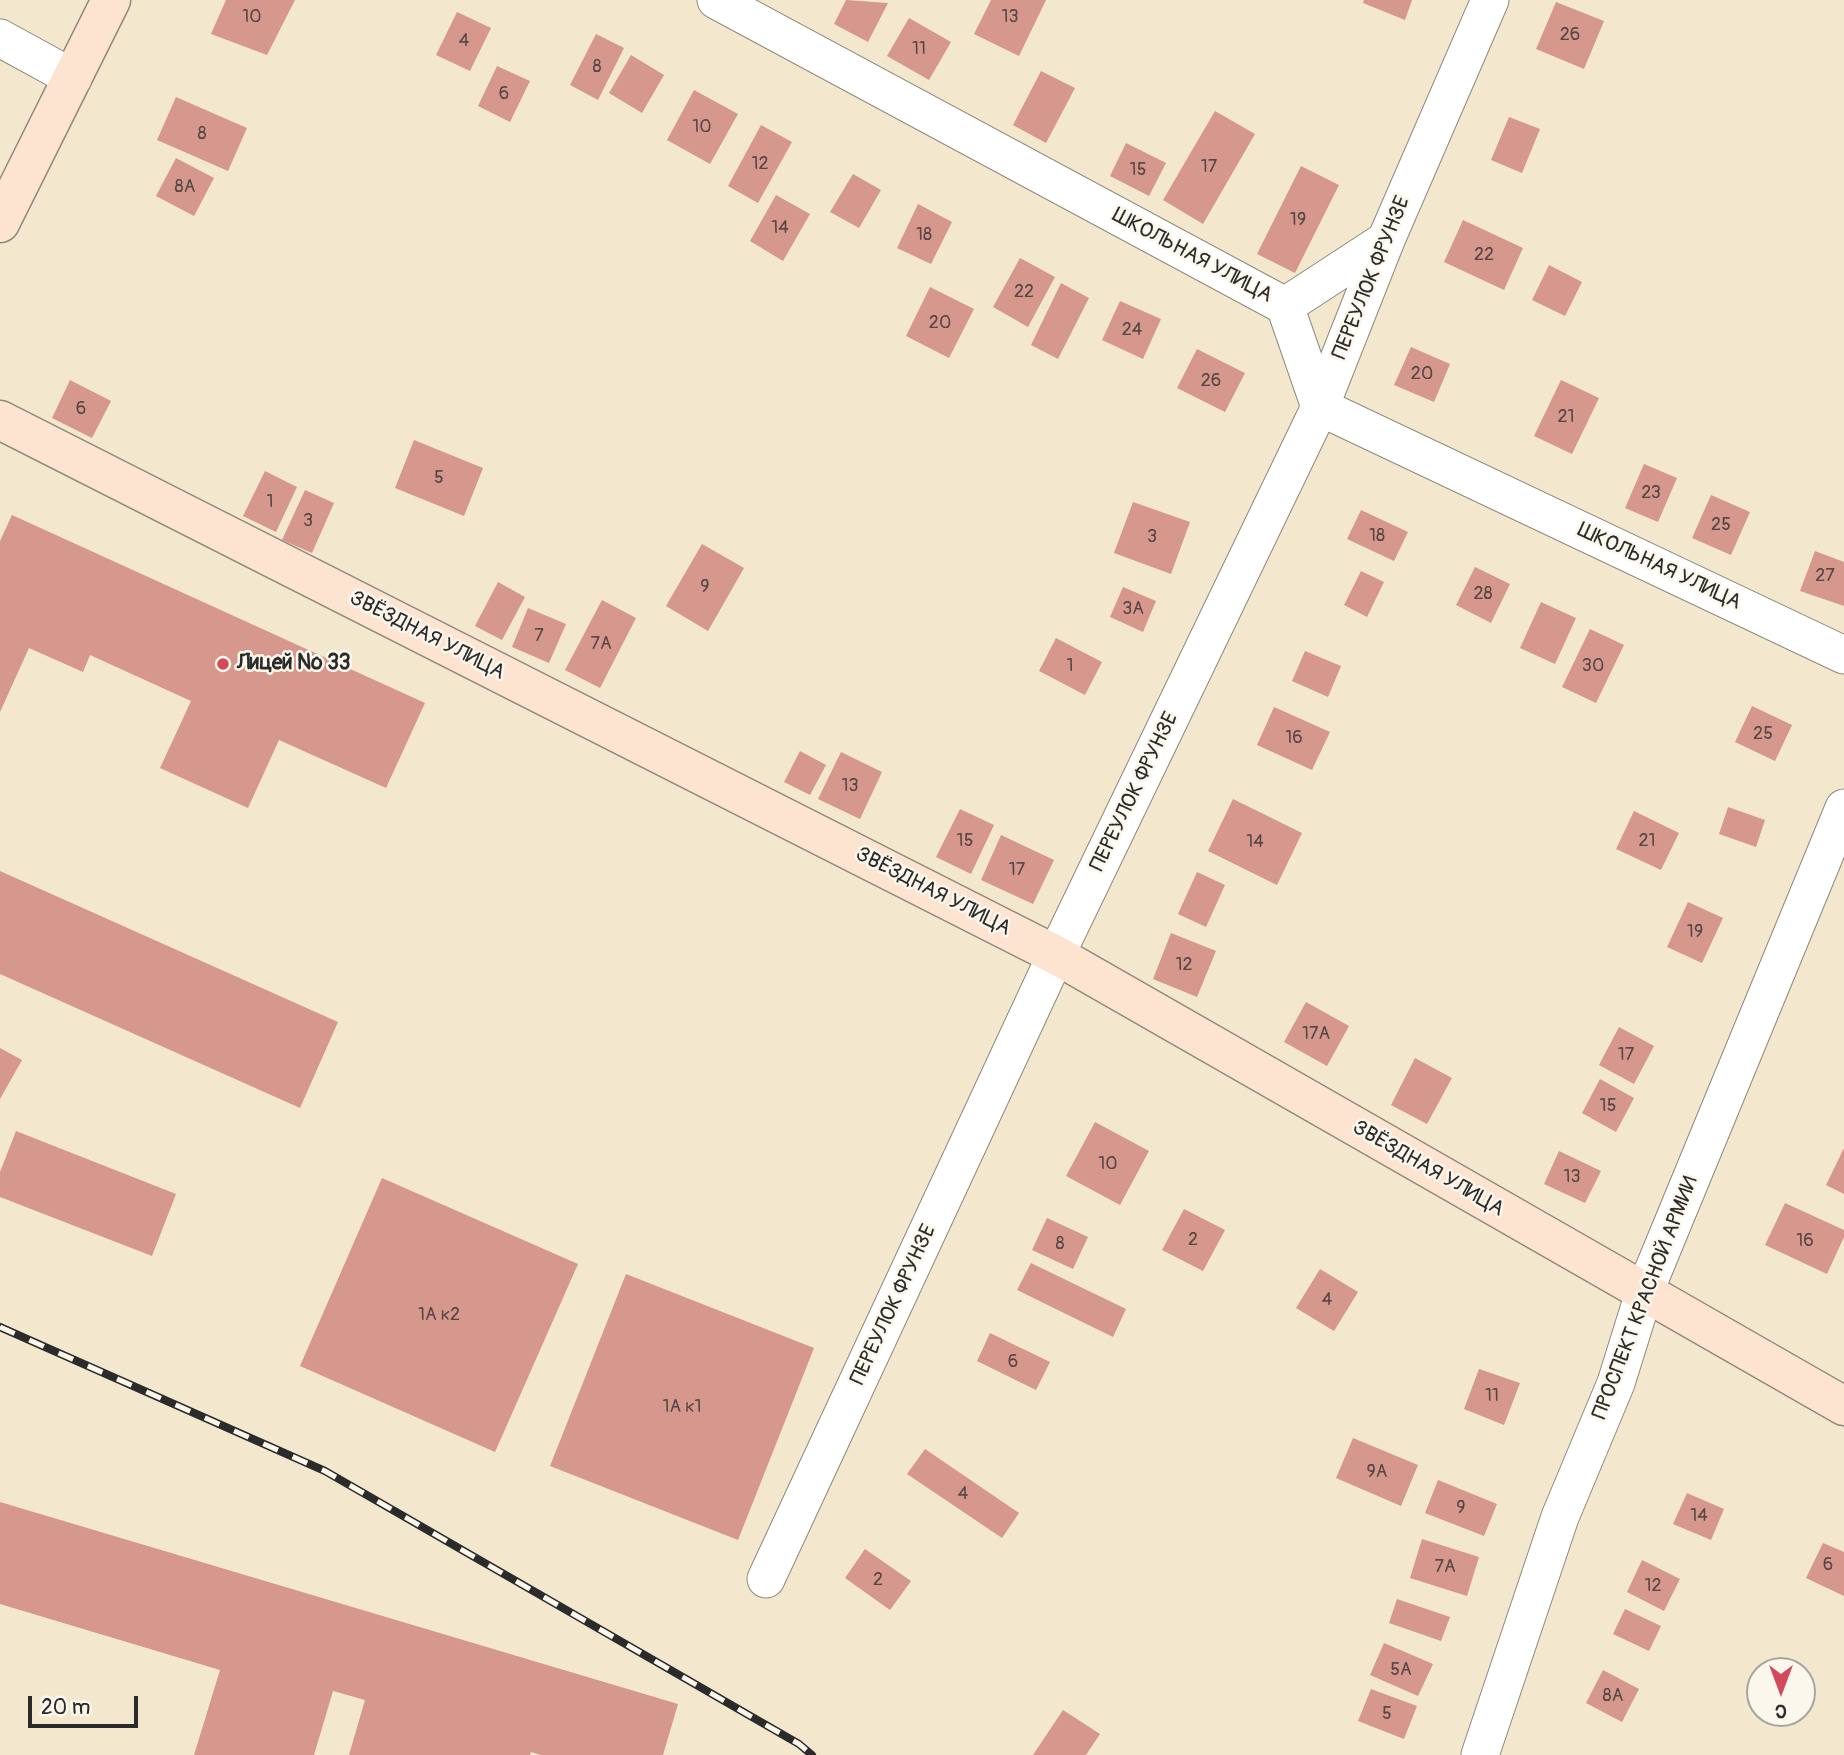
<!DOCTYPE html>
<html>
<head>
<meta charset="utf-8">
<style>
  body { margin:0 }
  #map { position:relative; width:1844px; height:1755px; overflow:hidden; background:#f3e7ce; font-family:Pangolin,sans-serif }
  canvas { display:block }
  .north { position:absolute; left:1746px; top:1657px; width:70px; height:70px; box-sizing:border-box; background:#fbf7ec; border:2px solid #a8a59f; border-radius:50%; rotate:180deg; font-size:19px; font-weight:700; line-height:28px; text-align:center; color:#2b2b2b }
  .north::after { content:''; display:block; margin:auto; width:24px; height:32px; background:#d1495b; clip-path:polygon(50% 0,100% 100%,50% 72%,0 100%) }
  .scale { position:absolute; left:28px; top:1696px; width:110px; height:32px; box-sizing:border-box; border:4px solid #2b2b2b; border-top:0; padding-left:9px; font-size:21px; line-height:24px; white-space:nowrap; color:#2b2b2b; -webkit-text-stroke:5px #fbf7ec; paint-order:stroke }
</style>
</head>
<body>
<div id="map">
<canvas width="1844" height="1755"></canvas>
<div class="north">С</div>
<div class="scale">20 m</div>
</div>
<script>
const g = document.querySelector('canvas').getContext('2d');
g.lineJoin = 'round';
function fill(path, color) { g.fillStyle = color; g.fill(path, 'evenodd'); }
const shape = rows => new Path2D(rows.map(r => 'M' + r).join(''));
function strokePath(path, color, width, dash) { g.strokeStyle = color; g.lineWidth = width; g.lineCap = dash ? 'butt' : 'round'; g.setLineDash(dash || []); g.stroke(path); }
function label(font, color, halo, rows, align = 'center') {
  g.font = font + ' Pangolin,sans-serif'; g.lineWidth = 5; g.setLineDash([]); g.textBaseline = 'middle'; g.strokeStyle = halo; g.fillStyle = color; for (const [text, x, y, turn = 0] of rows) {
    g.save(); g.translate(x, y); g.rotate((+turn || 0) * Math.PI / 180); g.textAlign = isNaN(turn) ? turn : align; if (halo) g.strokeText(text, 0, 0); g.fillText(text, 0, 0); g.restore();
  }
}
const building = shape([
  [226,0,295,0,267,55,211,34],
  [846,0,888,3,868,42,834,24],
  [991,0,1046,0,1019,56,974,34],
  [1364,0,1412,0,1405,20,1363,3],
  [1556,2,1604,21,1584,69,1536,49],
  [457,12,491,28,470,71,436,55],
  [909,18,951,42,929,80,887,56],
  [596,34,624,48,598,100,570,85],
  [631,55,664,75,642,113,609,93],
  [497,66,530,81,510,122,478,106],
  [1041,71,1075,88,1046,143,1013,125],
  [694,90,738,114,710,164,667,140],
  [176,97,247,128,228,171,157,140],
  [1215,111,1255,134,1203,224,1163,200],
  [1509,117,1540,129,1522,173,1491,160],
  [761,125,792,142,758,203,728,186],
  [1126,143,1166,163,1149,196,1110,176],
  [176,158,214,178,194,216,156,196],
  [1301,166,1339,185,1295,273,1257,254],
  [853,174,881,190,859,228,830,212],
  [776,195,810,214,783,261,750,241],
  [918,204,952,222,931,264,897,248],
  [1463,220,1523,248,1504,290,1444,262],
  [1020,258,1055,277,1028,327,993,307],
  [1549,265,1582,282,1565,316,1532,300],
  [1061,283,1089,298,1058,359,1031,345],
  [930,287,974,309,949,358,906,336],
  [1120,301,1161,319,1143,359,1102,340],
  [1411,347,1450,364,1434,402,1394,385],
  [1197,349,1245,373,1225,412,1177,388],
  [70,380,111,401,92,438,52,418],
  [1561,380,1599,398,1572,454,1534,436],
  [414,440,483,468,464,516,395,488],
  [1644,464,1677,478,1658,522,1625,508],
  [265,471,297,487,276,532,243,516],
  [305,490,334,503,312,553,282,540],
  [1711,495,1750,512,1731,555,1692,538],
  [1133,502,1190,522,1171,574,1114,553],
  [1361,510,1408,532,1394,561,1347,539],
  [12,515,425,703,386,788,279,740,248,808,160,768,191,701,90,655,83,672,29,648,0,712,0,541],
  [702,544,744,568,708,631,666,606],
  [1815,551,1844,562,1844,606,1800,591],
  [1475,567,1510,584,1491,623,1456,605],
  [1361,571,1384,582,1367,617,1344,605],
  [498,582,525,597,502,640,475,626],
  [1123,587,1156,601,1143,632,1110,617],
  [602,600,636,618,600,688,565,670],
  [1541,602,1576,618,1555,664,1520,648],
  [528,608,566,624,549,663,512,647],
  [1590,629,1624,645,1596,703,1562,687],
  [1056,638,1102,662,1085,695,1039,671],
  [1305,651,1341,666,1328,697,1292,681],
  [1752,706,1792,725,1775,761,1735,742],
  [1274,707,1330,732,1312,770,1257,745],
  [800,751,826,765,810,795,784,782],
  [841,752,882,772,860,819,818,799],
  [1233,799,1302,833,1277,885,1208,851],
  [1728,807,1765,820,1756,847,1719,834],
  [960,809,994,825,971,874,936,857],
  [1634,811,1679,833,1661,870,1616,849],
  [1001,835,1054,860,1033,904,981,880],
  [0,871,338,1022,300,1108,0,974],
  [1197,872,1225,885,1206,927,1178,914],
  [1688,902,1723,918,1702,963,1667,947],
  [1171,933,1216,951,1197,997,1153,979],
  [1306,1002,1349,1026,1327,1066,1284,1042],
  [1619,1027,1654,1046,1634,1084,1599,1065],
  [0,1048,22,1060,0,1099],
  [1415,1058,1452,1078,1427,1124,1391,1105],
  [1600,1079,1634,1098,1616,1132,1582,1113],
  [1095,1122,1149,1151,1120,1205,1066,1176],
  [16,1131,176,1194,152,1256,0,1197,0,1172],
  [1844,1148,1844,1194,1826,1185],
  [1559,1151,1601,1171,1585,1203,1544,1184],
  [382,1178,578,1264,495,1452,300,1366],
  [1785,1203,1844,1230,1844,1237,1827,1274,1765,1245],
  [1184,1209,1225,1230,1203,1271,1162,1250],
  [1047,1218,1088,1237,1073,1269,1032,1250],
  [1031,1263,1126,1309,1113,1337,1017,1290],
  [1320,1269,1358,1292,1334,1331,1296,1308],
  [626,1274,814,1348,738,1540,550,1466],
  [990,1333,1050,1362,1036,1390,977,1361],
  [1479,1369,1520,1383,1504,1425,1464,1409],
  [1353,1438,1418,1465,1401,1506,1336,1478],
  [925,1449,1019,1513,1002,1538,907,1474],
  [1438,1480,1497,1504,1484,1536,1425,1513],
  [1687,1493,1724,1509,1711,1540,1673,1524],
  [0,1502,678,1704,663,1755,541,1755,531,1752,530,1755,349,1755,365,1700,333,1691,314,1755,194,1755,220,1670,0,1604],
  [1422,1539,1479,1557,1467,1596,1410,1578],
  [1823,1543,1844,1552,1844,1596,1806,1578],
  [865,1549,911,1581,890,1610,845,1578],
  [1642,1560,1680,1579,1664,1611,1627,1592],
  [1397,1599,1450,1617,1441,1641,1389,1623],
  [1625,1609,1661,1626,1649,1651,1613,1634],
  [1384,1643,1433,1664,1418,1696,1370,1675],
  [1603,1670,1639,1689,1622,1722,1586,1703],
  [1371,1689,1417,1706,1404,1739,1358,1721],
  [1063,1710,1100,1734,1086,1755,1033,1755]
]);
const street = shape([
  [716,0,1285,306,1320,407,1844,655],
  [0,38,73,78],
  [1285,306,1386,240],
  [766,1579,1056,955,1320,407,1386,240,1490,0],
  [1480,1755,1560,1517,1616,1383,1644,1293,1844,808]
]);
const secondary = shape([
  [0,223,111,0],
  [0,420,1056,955,1844,1406]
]);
const rail = shape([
  [0,1327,325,1471,799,1744,812,1755]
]);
const markers = [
  [223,664,7,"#d1495b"]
];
const numberNames = [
  ["10",252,17],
  ["13",1010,17],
  ["26",1570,35],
  ["4",464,41],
  ["11",919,49],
  ["8",597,67],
  ["6",504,94],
  ["10",702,127],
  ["8",202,134],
  ["12",760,164],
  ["17",1209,167],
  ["15",1138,170],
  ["8А",185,187],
  ["19",1298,220],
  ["14",780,228],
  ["18",924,235],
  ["22",1484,255],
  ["22",1024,292],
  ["20",940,323],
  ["24",1132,330],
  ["20",1422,374],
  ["26",1211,381],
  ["6",81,409],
  ["21",1566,417],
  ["5",439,478],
  ["23",1651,493],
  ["1",270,502],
  ["3",308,521],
  ["25",1721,525],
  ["18",1377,536],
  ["3",1152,537],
  ["27",1825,576],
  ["9",705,587],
  ["28",1483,594],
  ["3А",1133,609],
  ["7",539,636],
  ["7А",601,644],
  ["1",1070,666],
  ["30",1593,666],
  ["25",1763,734],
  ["16",1294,738],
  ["13",850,786],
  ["15",965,841],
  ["21",1647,841],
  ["14",1255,842],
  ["17",1017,870],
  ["19",1695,932],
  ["12",1184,965],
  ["17А",1316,1034],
  ["17",1626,1055],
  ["15",1608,1106],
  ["10",1108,1164],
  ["13",1572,1177],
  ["2",1193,1240],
  ["16",1805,1241],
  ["8",1060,1244],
  ["4",1327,1300],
  ["1А к2",439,1315],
  ["6",1013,1362],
  ["11",1492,1396],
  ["1А к1",682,1407],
  ["9А",1377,1472],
  ["4",963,1494],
  ["9",1461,1508],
  ["14",1699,1516],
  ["6",1828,1565],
  ["7А",1445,1567],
  ["2",878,1580],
  ["12",1653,1586],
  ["5А",1401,1670],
  ["8А",1613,1696],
  ["5",1387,1714]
];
const streetNames = [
  ["ШКОЛЬНАЯ УЛИЦА",1192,256,28],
  ["ПЕРЕУЛОК ФРУНЗЕ",1372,278,-68],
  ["ШКОЛЬНАЯ УЛИЦА",1659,567,25],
  ["ЗВЁЗДНАЯ УЛИЦА",427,636,27],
  ["ПЕРЕУЛОК ФРУНЗЕ",1135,792,-64],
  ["ЗВЁЗДНАЯ УЛИЦА",933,892,27],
  ["ЗВЁЗДНАЯ УЛИЦА",1428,1169,30],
  ["ПРОСПЕКТ КРАСНОЙ АРМИИ",1646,1298,-69],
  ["ПЕРЕУЛОК ФРУНЗЕ",894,1305,-65]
];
const poiNames = [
  ["Лицей № 33",237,664]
];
fill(building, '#d6978d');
strokePath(street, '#8f897c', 39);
strokePath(secondary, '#8f897c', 41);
strokePath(street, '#fff', 37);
strokePath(secondary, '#fde4d1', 38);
strokePath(rail, '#2b2b2b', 8);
strokePath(rail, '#fbf7ec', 5, [16]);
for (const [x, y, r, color] of markers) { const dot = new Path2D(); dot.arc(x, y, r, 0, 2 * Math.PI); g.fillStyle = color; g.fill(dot); strokePath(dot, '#fbf7ec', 2.5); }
label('18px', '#564644', null, numberNames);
label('21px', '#2b2b2b', '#fbf7ec', streetNames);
label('bold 21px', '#2b2b2b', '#fbf7ec', poiNames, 'left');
</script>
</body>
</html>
